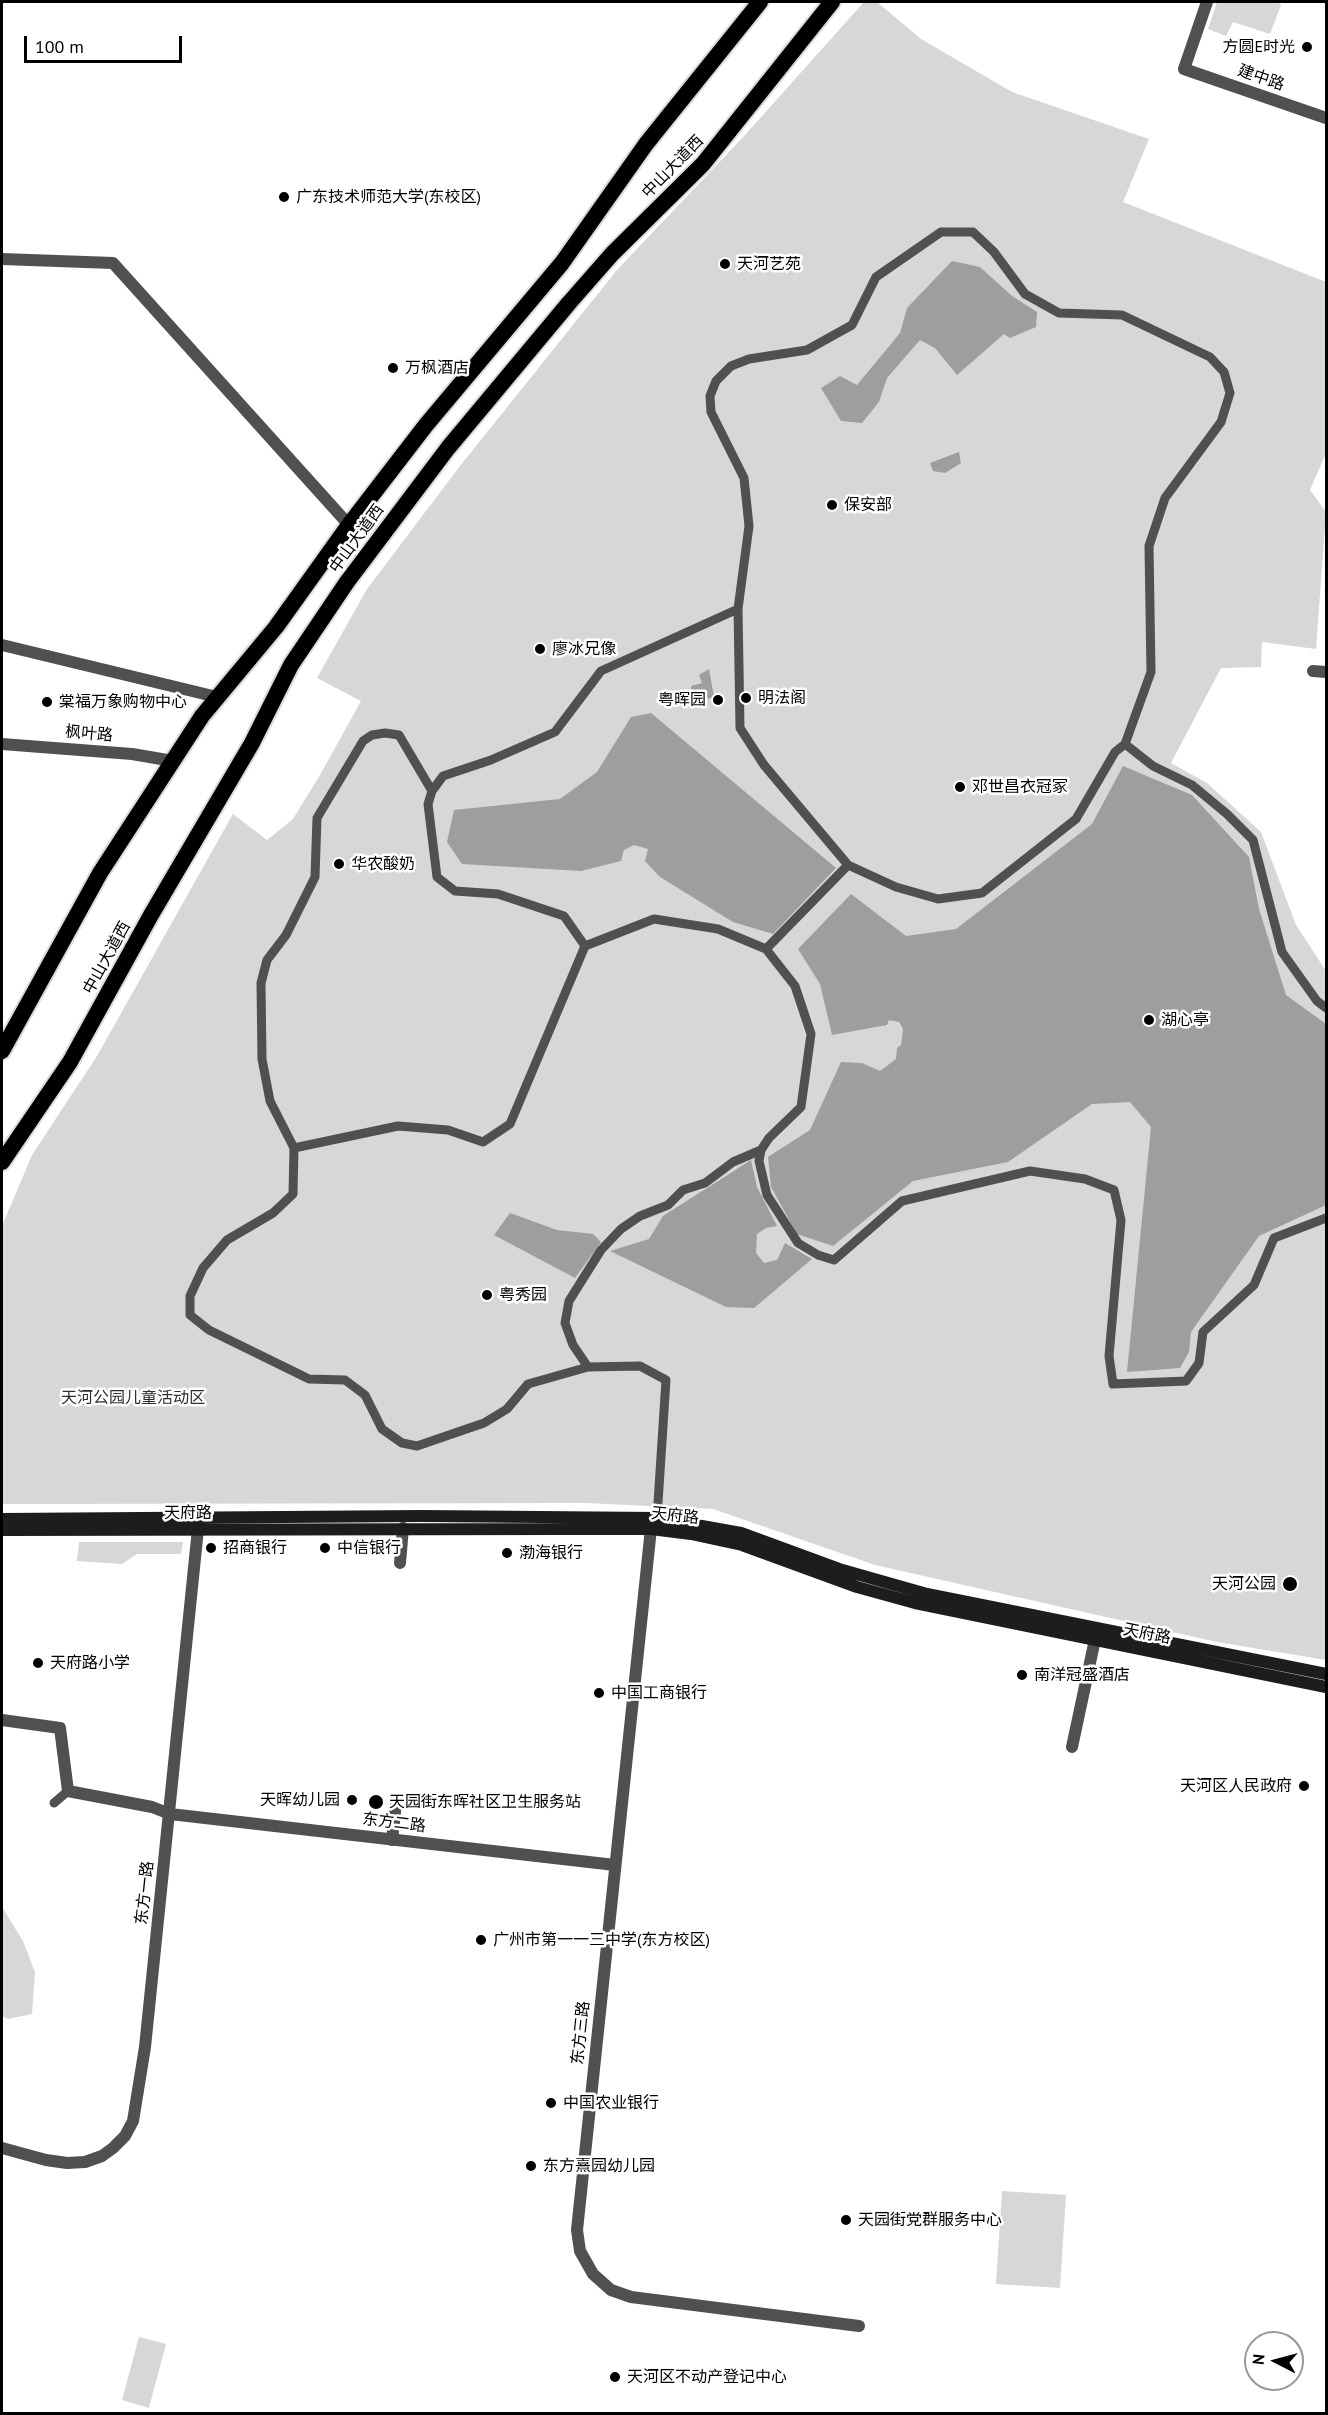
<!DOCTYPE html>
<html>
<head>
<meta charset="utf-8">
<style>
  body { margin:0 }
  #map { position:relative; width:1328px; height:2415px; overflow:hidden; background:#fff; font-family:"PT Sans",sans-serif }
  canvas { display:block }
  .frame { position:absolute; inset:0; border:3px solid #000; pointer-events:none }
  .north { position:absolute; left:1244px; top:2331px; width:60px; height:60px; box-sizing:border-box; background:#fff; border:2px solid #999; border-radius:50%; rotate:276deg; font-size:16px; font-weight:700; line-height:24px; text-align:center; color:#000 }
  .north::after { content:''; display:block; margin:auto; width:21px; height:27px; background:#000; clip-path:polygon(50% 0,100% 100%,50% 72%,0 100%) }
  .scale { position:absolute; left:24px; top:36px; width:158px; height:27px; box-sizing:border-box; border:3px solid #000; border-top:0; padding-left:8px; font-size:18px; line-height:21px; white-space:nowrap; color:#000; -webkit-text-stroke:4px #fff; paint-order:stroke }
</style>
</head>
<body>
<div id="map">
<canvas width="1328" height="2415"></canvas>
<div class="frame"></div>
<div class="north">N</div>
<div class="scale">100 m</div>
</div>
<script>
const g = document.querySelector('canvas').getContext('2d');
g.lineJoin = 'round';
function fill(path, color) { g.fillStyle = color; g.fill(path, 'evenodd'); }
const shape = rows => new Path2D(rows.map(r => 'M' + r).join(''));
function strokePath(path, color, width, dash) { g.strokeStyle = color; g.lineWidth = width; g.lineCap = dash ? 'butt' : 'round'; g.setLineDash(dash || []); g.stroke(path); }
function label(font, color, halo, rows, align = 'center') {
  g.font = font + ' "PT Sans","Noto Sans SC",sans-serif'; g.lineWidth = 5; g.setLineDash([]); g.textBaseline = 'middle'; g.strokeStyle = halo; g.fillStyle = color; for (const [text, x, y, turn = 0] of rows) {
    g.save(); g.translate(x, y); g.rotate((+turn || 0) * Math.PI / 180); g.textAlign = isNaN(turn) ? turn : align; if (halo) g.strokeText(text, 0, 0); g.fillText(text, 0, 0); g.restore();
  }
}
const green = shape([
  [864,2,877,2,921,39,1012,92,1149,139,1123,202,1326,282,1326,453,1310,490,1326,512,1316,649,1262,642,1261,667,1221,668,1171,763,1207,783,1261,832,1296,925,1326,971,1326,1660,1217,1642,875,1565,713,1509,586,1503,2,1504,2,1226,32,1155,97,1056,233,814,267,840,293,819,320,775,361,701,317,678,367,589,460,466,617,270,745,135],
  [1217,2,1279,2,1281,5,1270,34,1233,22,1226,36,1208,29],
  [79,1542,183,1542,181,1554,137,1554,122,1564,77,1561],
  [2,1907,23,1941,35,1972,32,2014,8,2019,2,2016],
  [1002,2191,1066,2195,1060,2288,996,2284],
  [139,2337,166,2344,149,2408,122,2400]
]);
const water = shape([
  [952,261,980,267,1012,296,1037,312,1036,327,1010,338,1004,334,957,375,935,348,920,340,887,378,879,402,862,423,841,421,821,388,840,376,857,385,900,333,907,308],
  [959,452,961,463,945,473,933,471,930,463],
  [709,669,714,697,708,699,703,696,696,708,686,701,692,697,691,686,702,683,699,675],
  [651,713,836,868,773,934,733,922,660,877,645,861,648,849,634,845,624,850,621,861,581,871,462,864,447,842,454,810,560,799,597,772,631,717],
  [1123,766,1192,795,1249,857,1259,909,1286,995,1326,1024,1326,1205,1259,1236,1191,1332,1189,1352,1180,1368,1127,1372,1151,1127,1130,1102,1092,1104,1008,1162,913,1181,833,1246,797,1234,771,1187,768,1157,810,1130,841,1062,862,1063,880,1071,896,1059,897,1048,901,1045,903,1029,899,1022,889,1020,887,1025,832,1035,820,984,798,949,851,894,906,936,956,929,1092,824],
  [751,1160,757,1187,777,1226,766,1228,757,1234,756,1253,764,1263,777,1260,785,1243,812,1259,754,1308,726,1307,610,1251,649,1239,663,1216],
  [510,1213,557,1230,593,1234,601,1242,575,1278,494,1235]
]);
const pedestrian = shape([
  [941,232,973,232,994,252,1025,294,1059,313,1122,315,1210,357,1224,372,1230,393,1221,422,1165,498,1149,546,1151,672,1125,744,1115,752,1076,819,982,893,938,899,896,887,848,865,764,765,740,728,738,609,749,526,744,478,711,412,710,396,716,381,731,366,749,359,807,350,852,325,876,277,941,232],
  [1125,744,1153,766,1192,785,1227,814,1253,840,1282,952,1317,1001,1326,1008],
  [432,791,428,804,437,877,455,891,498,894,564,916,585,946],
  [766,949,848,865],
  [294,1148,398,1126,448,1130,483,1142,510,1124,585,946,654,919,718,929,766,949,795,986,811,1034,801,1107,769,1138,761,1150,759,1161,767,1195,798,1243,818,1255,834,1260,902,1201,1030,1171,1085,1179,1114,1190,1121,1220,1109,1356,1113,1384,1186,1381,1199,1363,1203,1332,1254,1285,1274,1238,1326,1218],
  [588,1367,573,1345,565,1323,569,1301,601,1250,621,1229,640,1216,668,1205,683,1190,705,1183,733,1162,761,1150],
  [657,1518,666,1380,640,1366,588,1367,528,1384,507,1409,484,1423,417,1446,402,1443,382,1429,365,1395,345,1380,309,1379,209,1330,190,1315,190,1296,203,1268,227,1240,273,1213,293,1194,294,1148,270,1101,262,1059,261,983,267,960,286,935,315,877,317,818,363,741,372,735,385,733,399,735,432,791,443,776,491,760,555,732,601,671,738,609],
  [54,1803,68,1791]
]);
const minor = shape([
  [1207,2,1184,69,1326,118],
  [2,259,113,263,349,525],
  [2,645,217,697],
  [1313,671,1326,672],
  [400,1563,403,1528],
  [2,1720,60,1728,68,1791,152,1807,170,1814],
  [392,1840,396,1803]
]);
const tertiary = shape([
  [2,744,132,754,173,761],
  [652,1519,577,2230,580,2251,593,2274,611,2290,631,2297,859,2326],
  [1072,1747,1097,1630],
  [170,1814,615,1865],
  [2,2148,46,2160,67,2163,85,2162,102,2156,113,2148,125,2136,133,2121,145,2047,199,1519]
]);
const secondary = shape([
  [2,1519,422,1516,657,1518,741,1533,839,1569,927,1594,1326,1674],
  [2,1530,562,1529,651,1529,691,1534,742,1545,857,1587,915,1603,1326,1687]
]);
const trunk = shape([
  [2,1051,100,873,202,716,276,627,349,525,426,425,562,263,646,144,760,2],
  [2,1162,70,1062,151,915,252,743,291,665,347,582,448,448,569,303,612,254,703,164,832,2]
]);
const markers = [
  [1307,47,6,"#000"],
  [284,197,6,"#000"],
  [725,264,6,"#000"],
  [393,368,6,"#000"],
  [832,505,6,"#000"],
  [540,649,6,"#000"],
  [746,698,6,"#000"],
  [718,700,6,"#000"],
  [47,702,6,"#000"],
  [960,787,6,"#000"],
  [339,864,6,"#000"],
  [1149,1020,6,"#000"],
  [487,1295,6,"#000"],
  [211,1548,6,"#000"],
  [325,1548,6,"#000"],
  [507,1553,6,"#000"],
  [1290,1584,8,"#000"],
  [38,1663,6,"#000"],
  [1022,1675,6,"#000"],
  [599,1693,6,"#000"],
  [1304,1786,6,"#000"],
  [352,1800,6,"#000"],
  [376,1802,8,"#000"],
  [481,1940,6,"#000"],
  [551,2103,6,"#000"],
  [531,2166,6,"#000"],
  [846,2220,6,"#000"],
  [615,2377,6,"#000"]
];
const poiNames = [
  ["方圆E时光",1295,47,"right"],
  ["广东技术师范大学(东校区)",296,197],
  ["天河艺苑",737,264],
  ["万枫酒店",405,368],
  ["保安部",844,505],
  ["廖冰兄像",552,649],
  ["明法阁",758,698],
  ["粤晖园",706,700,"right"],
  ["棠福万象购物中心",59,702],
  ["邓世昌衣冠冢",972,787],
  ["华农酸奶",351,864],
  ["湖心亭",1161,1020],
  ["粤秀园",499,1295],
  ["招商银行",223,1548],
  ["中信银行",337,1548],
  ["渤海银行",519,1553],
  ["天河公园",1276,1584,"right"],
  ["天府路小学",50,1663],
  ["南洋冠盛酒店",1034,1675],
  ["中国工商银行",611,1693],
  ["天河区人民政府",1292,1786,"right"],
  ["天晖幼儿园",340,1800,"right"],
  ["天园街东晖社区卫生服务站",389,1802],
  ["广州市第一一三中学(东方校区)",493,1940],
  ["中国农业银行",563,2103],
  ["东方熹园幼儿园",543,2166],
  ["天园街党群服务中心",858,2220],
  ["天河区不动产登记中心",627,2377]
];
const streetNames = [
  ["建中路",1261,78,19],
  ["中山大道西",673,167,-46],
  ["中山大道西",357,539,-54],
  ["枫叶路",89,734,5],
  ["中山大道西",107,958,-61],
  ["天府路",188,1513],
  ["天府路",675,1516,6],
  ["天府路",1147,1634,11],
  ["东方二路",394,1823,7],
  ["东方一路",145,1893,-84],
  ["东方三路",581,2033,-84]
];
const parkNames = [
  ["天河公园儿童活动区",133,1398]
];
fill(green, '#d7d7d7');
fill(water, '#9e9e9e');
strokePath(trunk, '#dbdbdb', 20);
strokePath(pedestrian, '#505050', 9);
strokePath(minor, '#505050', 12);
strokePath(tertiary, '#505050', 12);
strokePath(secondary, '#1d1d1d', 12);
strokePath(trunk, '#000', 16);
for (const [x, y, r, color] of markers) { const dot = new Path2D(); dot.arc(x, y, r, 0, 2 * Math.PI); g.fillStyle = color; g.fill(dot); strokePath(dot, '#fff', 2); }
label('16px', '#000', '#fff', poiNames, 'left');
label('16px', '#000', '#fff', streetNames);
label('16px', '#2e2e2e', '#fff', parkNames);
</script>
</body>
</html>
